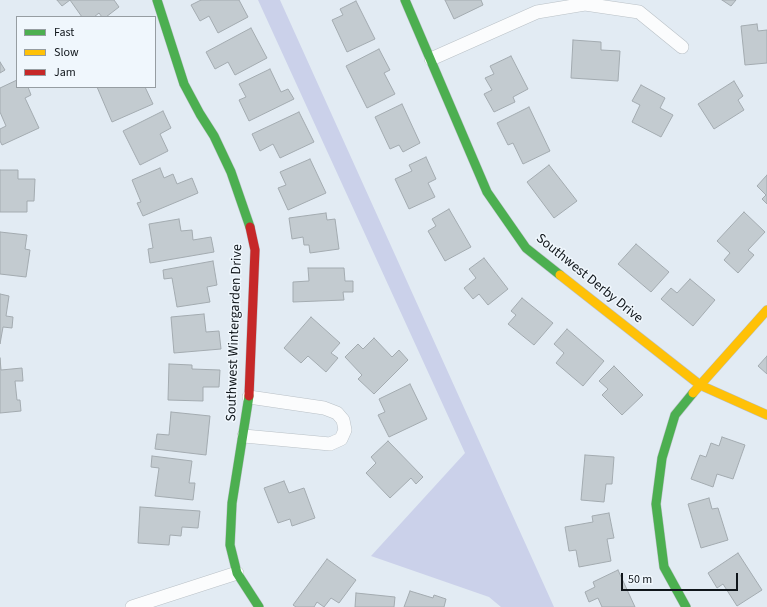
<!DOCTYPE html>
<html>
<head>
<meta charset="utf-8">
<style>
  body { margin:0 }
  #map { position:relative; width:767px; height:607px; overflow:hidden; background:#e2ebf3; font-family:"Source Sans 3",sans-serif }
  canvas { display:block }
  .legend { position:absolute; left:16px; top:16px; width:140px; height:72px; box-sizing:border-box; background:#f0f7fd; border:1px solid #969da2; margin:0; padding:5px 7px; list-style:none; font-size:12px; color:#0f151a }
  .legend li { display:flex; align-items:center; gap:8px; height:20px }
  .legend b { width:20px; border:1px solid #969da2 }
  .scale { position:absolute; left:621px; top:573px; width:117px; height:18px; box-sizing:border-box; border:2px solid #0f151a; border-top:0; padding-left:5px; font-size:12px; line-height:14px; white-space:nowrap; color:#0f151a; -webkit-text-stroke:3px #f0f7fd; paint-order:stroke }
</style>
</head>
<body>
<div id="map">
<canvas width="767" height="607"></canvas>
<ul class="legend">
<li><b style="height:5px;background:#4caf50"></b>Fast</li>
<li><b style="height:5px;background:#ffc107"></b>Slow</li>
<li><b style="height:5px;background:#c62828"></b>Jam</li>
</ul>
<div class="scale">50 m</div>
</div>
<script>
const g = document.querySelector('canvas').getContext('2d');
g.lineJoin = 'round';
function fill(path, color) { g.fillStyle = color; g.fill(path, 'evenodd'); }
const shape = rows => new Path2D(rows.map(r => 'M' + r).join(''));
function strokePath(path, color, width, dash) { g.strokeStyle = color; g.lineWidth = width; g.lineCap = dash ? 'butt' : 'round'; g.setLineDash(dash || []); g.stroke(path); }
function label(font, color, halo, rows, align = 'center') {
  g.font = font + ' "Source Sans 3",sans-serif'; g.lineWidth = 3; g.setLineDash([]); g.textBaseline = 'middle'; g.strokeStyle = halo; g.fillStyle = color; for (const [text, x, y, turn = 0] of rows) {
    g.save(); g.translate(x, y); g.rotate((+turn || 0) * Math.PI / 180); g.textAlign = isNaN(turn) ? turn : align; if (halo) g.strokeText(text, 0, 0); g.fillText(text, 0, 0); g.restore();
  }
}
const green = shape([
  [258,0,280,0,554,607,501,607,489,597,371,556,465,453]
]);
const building = shape([
  [57,0,114,0,119,7,106,17,102,17,99,13,94,17,82,17,70,0,62,6,57,0],
  [201,0,239,0,248,17,218,33,209,16,200,21,191,5,201,0],
  [445,0,481,0,483,5,454,19,445,0],
  [722,0,736,0,731,6,722,0],
  [356,1,375,39,347,52,332,20,343,15,340,9,356,1],
  [757,24,758,31,767,30,767,63,745,65,741,26,757,24],
  [251,28,267,58,235,75,228,62,215,69,206,52,251,28],
  [573,40,601,42,601,50,620,51,618,81,571,78,573,40],
  [379,49,390,70,384,73,395,94,367,108,346,66,379,49],
  [511,56,528,89,513,97,515,102,494,112,484,94,492,90,485,78,494,74,490,66,511,56],
  [0,62,5,70,0,73,0,62],
  [270,69,281,92,288,89,294,99,249,121,239,100,246,97,239,84,270,69],
  [17,80,17,87,28,87,31,95,25,98,39,128,2,145,0,141,0,129,6,126,0,112,0,88,17,80],
  [734,81,743,96,738,100,744,110,714,129,698,104,734,81],
  [641,85,665,98,660,108,673,115,661,137,632,122,640,105,632,101,641,85],
  [97,87,145,87,153,104,112,122,97,87],
  [402,104,420,143,403,152,399,145,390,149,375,117,402,104],
  [529,107,550,151,523,164,513,143,508,145,497,123,529,107],
  [163,111,171,128,160,134,168,151,140,165,123,131,163,111],
  [299,112,314,142,280,158,273,144,260,151,252,134,299,112],
  [426,157,436,179,428,183,435,197,409,209,395,179,412,171,409,165,426,157],
  [310,159,326,193,288,210,278,188,286,185,280,172,310,159],
  [549,165,577,201,554,218,527,182,549,165],
  [160,168,164,178,173,174,177,184,192,178,198,193,143,216,137,203,141,202,132,180,160,168],
  [0,170,18,170,18,179,35,179,34,201,27,201,27,212,0,212,0,170],
  [767,175,767,204,762,199,766,195,757,186,767,175],
  [449,209,471,247,445,261,428,231,436,226,432,219,449,209],
  [744,212,765,232,748,250,754,255,738,273,724,260,730,253,717,241,744,212],
  [326,213,327,220,335,219,339,249,310,253,309,245,304,245,303,237,292,239,289,218,326,213],
  [179,219,181,231,192,230,193,240,211,237,214,252,150,263,148,249,153,248,149,224,179,219],
  [0,232,27,235,25,249,30,250,26,277,0,274,0,232],
  [636,244,669,272,651,292,618,264,636,244],
  [484,258,508,289,488,305,479,294,473,299,464,288,476,278,469,269,484,258],
  [213,261,217,285,207,287,210,302,177,307,172,278,164,279,163,270,213,261],
  [308,268,344,268,345,281,353,281,353,292,343,292,344,300,293,302,293,282,309,281,308,268],
  [690,279,715,300,693,326,661,299,671,288,677,293,690,279],
  [0,294,9,296,6,316,13,317,12,328,3,327,0,344,0,294],
  [522,298,553,323,534,345,508,324,516,315,511,311,522,298],
  [204,314,206,332,219,331,221,349,174,353,171,317,204,314],
  [311,317,340,343,331,353,338,358,326,372,308,356,301,363,284,348,311,317],
  [567,329,604,361,583,386,556,363,564,353,554,344,567,329],
  [374,338,392,357,399,350,408,360,374,394,358,379,362,375,345,357,358,344,363,349,374,338],
  [767,356,767,374,758,366,767,356],
  [0,358,1,370,22,368,23,381,15,381,17,400,20,400,21,411,0,413,0,358],
  [169,364,192,365,192,369,220,370,219,387,203,387,203,401,168,400,169,364],
  [614,366,643,395,622,415,602,395,608,389,599,381,614,366],
  [410,384,427,419,389,437,378,415,385,412,379,399,410,384],
  [171,412,210,416,206,455,155,449,157,434,169,435,171,412],
  [722,437,745,445,733,479,717,474,713,487,691,479,700,455,706,457,711,443,719,446,722,437],
  [388,441,423,477,416,484,411,478,390,498,366,473,376,463,371,457,388,441],
  [585,455,614,457,612,484,606,484,604,502,581,500,585,455],
  [152,456,192,461,189,483,195,483,193,500,155,496,159,468,151,467,152,456],
  [284,481,289,493,304,488,315,518,292,526,290,519,278,523,264,488,284,481],
  [709,498,712,509,718,508,728,540,701,548,688,504,709,498],
  [140,507,200,511,198,528,182,527,181,536,170,535,169,545,138,543,140,507],
  [609,513,614,538,607,539,611,561,579,567,576,550,569,551,565,527,593,522,592,516,609,513],
  [738,553,762,590,737,606,723,584,717,588,708,573,738,553],
  [327,559,356,580,339,603,331,598,324,607,317,602,314,607,296,607,293,605,327,559],
  [618,570,635,607,602,607,598,598,589,602,585,592,595,587,593,582,618,570],
  [410,591,433,598,434,595,446,599,444,607,404,607,410,591],
  [356,593,395,597,394,607,355,607,356,593]
]);
const street = shape([
  [431,59,537,12,585,4,639,12,682,47],
  [244,436,330,444,341,439,345,430,343,420,337,413,324,408,249,397],
  [132,607,237,573]
]);
const fast = shape([
  [157,0,184,84,200,114,214,136,231,172,250,227],
  [405,0,487,192,526,248,560,275],
  [249,396,232,503,230,545,237,573,259,607],
  [686,607,664,567,656,504,662,458,675,415,693,393]
]);
const slow = shape([
  [560,275,700,385,767,415],
  [693,393,767,310]
]);
const jam = shape([
  [249,396,255,250,250,227]
]);
const streetNames = [
  ["Southwest Derby Drive",589,279,39],
  ["Southwest Wintergarden Drive",235,333,-88]
];
fill(green, '#cbd1ea');
fill(building, '#c3cbd0');
strokePath(building, '#a3abb0', 1);
strokePath(street, '#b9c0c6', 14);
strokePath(fast, '#b9c0c6', 10);
strokePath(slow, '#b9c0c6', 10);
strokePath(jam, '#b9c0c6', 10);
strokePath(street, '#fbfcfd', 13);
strokePath(fast, '#4caf50', 9);
strokePath(slow, '#ffc107', 9);
strokePath(jam, '#c62828', 9);
label('14px', '#0f151a', '#f0f7fd', streetNames);
</script>
</body>
</html>
